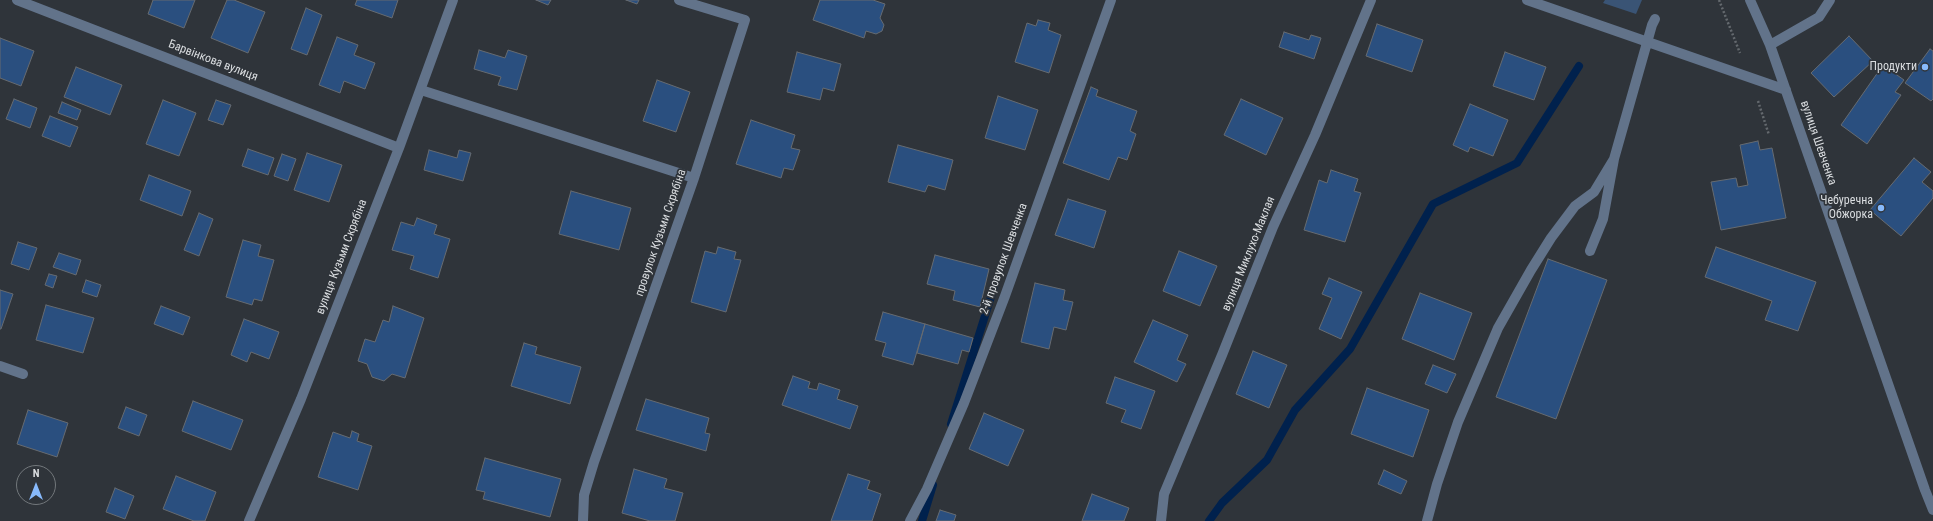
<!DOCTYPE html>
<html>
<head>
<meta charset="utf-8">
<style>
  body { margin:0 }
  #map { position:relative; width:1933px; height:521px; overflow:hidden; background:#2f343a; font-family:"Roboto Condensed",sans-serif }
  canvas { display:block }
  .north { position:absolute; left:16px; top:465px; width:40px; height:40px; box-sizing:border-box; background:#2f343a; border:1px solid #73787c; border-radius:50%; rotate:0deg; font-size:11px; font-weight:700; line-height:16px; text-align:center; color:#dadde0 }
  .north::after { content:''; display:block; margin:auto; width:14px; height:18px; background:#88bafc; clip-path:polygon(50% 0,100% 100%,50% 72%,0 100%) }
</style>
</head>
<body>
<div id="map">
<canvas width="1933" height="521"></canvas>
<div class="north">N</div>
</div>
<script>
const g = document.querySelector('canvas').getContext('2d');
g.lineJoin = 'round';
function fill(path, color) { g.fillStyle = color; g.fill(path, 'evenodd'); }
const shape = rows => new Path2D(rows.map(r => 'M' + r).join(''));
function strokePath(path, color, width, dash) { g.strokeStyle = color; g.lineWidth = width; g.lineCap = dash ? 'butt' : 'round'; g.setLineDash(dash || []); g.stroke(path); }
function label(font, color, halo, rows, align = 'center') {
  g.font = font + ' "Roboto Condensed",sans-serif'; g.lineWidth = 3.5; g.setLineDash([]); g.textBaseline = 'middle'; g.strokeStyle = halo; g.fillStyle = color; for (const [text, x, y, turn = 0] of rows) {
    g.save(); g.translate(x, y); g.rotate((+turn || 0) * Math.PI / 180); g.textAlign = isNaN(turn) ? turn : align; if (halo) g.strokeText(text, 0, 0); g.fillText(text, 0, 0); g.restore();
  }
}
const green = shape([
  [1605,0,1642,0,1636,14,1603,3]
]);
const stream = shape([
  [951,424,994,287],
  [922,521,933,485],
  [1209,521,1222,503,1267,460,1295,410,1350,349,1433,204,1517,163,1579,66]
]);
const building = shape([
  [153,0,195,0,184,28,148,14,153,0],
  [227,0,234,0,265,12,248,53,211,38,227,0],
  [357,0,398,0,392,18,355,5,357,0],
  [536,0,551,0,548,5,536,0],
  [626,0,639,0,637,4,626,0],
  [820,0,873,0,885,4,880,18,884,25,882,31,876,34,866,31,864,38,813,20,820,0],
  [306,8,322,15,307,55,291,49,306,8],
  [1038,20,1050,23,1048,30,1061,35,1049,73,1015,62,1027,23,1036,26,1038,20],
  [1377,24,1423,40,1412,72,1366,56,1377,24],
  [1284,32,1309,40,1311,35,1321,38,1314,59,1279,47,1284,32],
  [1849,36,1873,61,1834,97,1811,73,1849,36],
  [337,37,358,45,354,55,375,63,365,89,344,81,340,93,319,85,337,37],
  [0,38,34,51,21,86,0,78,0,38],
  [1930,49,1933,51,1933,99,1931,101,1905,83,1930,49],
  [479,50,505,58,508,50,527,56,517,90,498,85,501,77,474,69,479,50],
  [797,52,841,64,834,91,823,88,820,100,787,92,797,52],
  [1505,52,1546,67,1534,100,1493,86,1505,52],
  [1883,65,1904,80,1895,92,1901,95,1867,144,1841,125,1883,65],
  [76,67,122,85,110,115,64,97,76,67],
  [657,80,690,92,676,132,643,121,657,80],
  [1091,87,1098,90,1096,96,1137,111,1130,131,1136,134,1127,160,1118,157,1109,180,1063,163,1091,87],
  [998,96,1038,110,1025,150,985,138,998,96],
  [14,99,37,108,30,128,6,119,14,99],
  [1241,99,1283,118,1266,155,1224,135,1241,99],
  [163,100,196,113,179,156,146,144,163,100],
  [216,100,231,105,223,125,208,120,216,100],
  [62,102,81,110,77,120,58,113,62,102],
  [1470,104,1508,120,1493,156,1470,147,1468,152,1453,145,1470,104],
  [50,116,78,127,70,147,42,136,50,116],
  [751,120,795,135,791,148,800,150,793,170,784,168,781,178,736,164,751,120],
  [1758,141,1760,150,1772,148,1786,218,1721,230,1711,182,1736,178,1738,187,1748,185,1740,145,1758,141],
  [898,145,953,160,945,190,928,185,925,192,888,182,898,145],
  [248,149,274,158,268,175,242,166,248,149],
  [429,150,457,158,459,150,471,153,463,181,424,170,429,150],
  [307,153,342,165,329,202,294,190,307,153],
  [282,154,296,159,288,181,274,176,282,154],
  [1914,158,1931,172,1922,182,1933,191,1933,198,1901,236,1870,210,1914,158],
  [1331,170,1358,179,1354,191,1361,193,1345,242,1304,230,1319,180,1327,183,1331,170],
  [149,175,191,191,182,216,140,200,149,175],
  [571,191,631,208,619,250,559,234,571,191],
  [1068,199,1106,211,1094,248,1055,235,1068,199],
  [199,213,213,219,199,256,184,250,199,213],
  [417,218,437,225,434,234,450,239,438,278,410,269,414,256,392,250,401,222,414,226,417,218],
  [243,240,261,245,258,256,274,260,262,301,254,299,252,305,226,297,243,240],
  [18,242,37,248,29,270,11,264,18,242],
  [718,247,736,252,734,259,741,260,726,312,691,302,705,251,716,254,718,247],
  [1716,247,1816,282,1798,331,1765,320,1772,301,1705,277,1716,247],
  [1179,251,1217,266,1200,306,1163,291,1179,251],
  [59,253,81,260,76,275,53,267,59,253],
  [935,255,989,269,980,307,953,300,955,291,927,284,935,255],
  [1548,259,1607,280,1556,419,1496,397,1548,259],
  [49,274,57,276,53,288,45,285,49,274],
  [1329,278,1362,292,1341,339,1319,329,1332,298,1322,294,1329,278],
  [86,280,101,285,97,297,82,292,86,280],
  [1035,283,1065,290,1063,300,1073,302,1066,330,1054,327,1049,349,1021,342,1035,283],
  [0,290,13,294,1,329,0,329,0,290],
  [1420,293,1472,313,1454,360,1402,339,1420,293],
  [46,305,94,318,83,353,36,340,46,305],
  [161,306,190,317,183,335,154,324,161,306],
  [393,306,424,318,405,378,392,374,384,381,372,377,367,364,358,361,365,339,375,342,383,320,389,322,393,306],
  [883,312,925,324,913,365,882,356,886,343,875,340,883,312],
  [244,319,279,332,269,359,251,352,247,362,231,355,244,319],
  [1153,320,1188,335,1177,360,1186,364,1177,382,1134,362,1153,320],
  [925,324,973,338,969,352,962,350,958,364,917,353,925,324],
  [524,343,537,347,535,354,581,367,570,404,511,386,524,343],
  [1253,351,1287,365,1269,408,1236,394,1253,351],
  [1433,365,1456,374,1447,393,1425,384,1433,365],
  [793,376,810,382,808,388,817,390,819,383,840,390,837,399,858,406,850,429,782,405,793,376],
  [1115,377,1155,391,1141,429,1121,422,1126,410,1106,403,1115,377],
  [1367,388,1429,410,1413,457,1351,434,1367,388],
  [646,399,709,418,705,433,710,434,706,451,636,430,646,399],
  [193,401,243,420,231,450,182,431,193,401],
  [126,407,147,415,139,436,118,428,126,407],
  [28,410,68,423,57,457,17,444,28,410],
  [984,413,1024,430,1008,466,969,449,984,413],
  [352,431,359,434,357,441,372,446,358,490,318,477,333,432,350,438,352,431],
  [485,458,561,479,550,517,483,499,485,492,476,490,485,458],
  [634,469,667,479,664,488,683,493,675,521,650,521,622,513,634,469],
  [1384,470,1407,481,1401,494,1378,484,1384,470],
  [848,474,870,481,867,489,881,494,872,521,831,521,848,474],
  [176,476,216,492,205,521,194,521,163,509,176,476],
  [115,488,134,496,125,519,106,512,115,488],
  [1092,494,1129,508,1124,521,1082,521,1092,494],
  [940,510,956,515,954,521,936,521,940,510]
]);
const path = shape([
  [1719,0,1740,53],
  [1758,101,1769,135]
]);
const minor = shape([
  [17,0,399,148],
  [1527,0,1786,90],
  [1750,0,1770,45,1925,490,1933,510],
  [1770,45,1819,17,1830,0],
  [421,90,694,178],
  [1590,251,1603,219,1614,159,1652,25,1655,19],
  [0,366,23,374],
  [249,521,301,399,399,148,453,0],
  [583,521,584,495,594,462,694,178,745,20,679,0],
  [910,521,927,489,964,403,1005,296,1111,0],
  [1161,521,1164,494,1222,355,1273,227,1315,135,1371,0],
  [1427,521,1437,484,1458,422,1498,328,1531,270,1551,238,1575,206,1594,192,1614,159]
]);
const markers = [
  [1925,67,4,"#88bafc"],
  [1881,208,4,"#88bafc"]
];
const streetNames = [
  ["Барвінкова вулиця",213,61,21],
  ["вулиця Шевченка",1818,143,71],
  ["провулок Кузьми Скрябіна",661,233,-71],
  ["вулиця Миклухо-Маклая",1249,254,-68],
  ["вулиця Кузьми Скрябіна",342,257,-69],
  ["2-й провулок Шевченка",1004,259,-70]
];
const poiNames = [
  ["Продукти",1917,67],
  ["Чебуречна",1873,201],
  ["Обжорка",1873,215]
];
fill(green, '#3a5475');
strokePath(stream, '#00214d', 8);
fill(building, '#2a4f7f');
strokePath(building, '#666b71', 1);
strokePath(path, '#64696e', 2.5, [2, 2]);
strokePath(minor, '#62738a', 10);
for (const [x, y, r, color] of markers) { const dot = new Path2D(); dot.arc(x, y, r, 0, 2 * Math.PI); g.fillStyle = color; g.fill(dot); strokePath(dot, '#2f343a', 1.5); }
label('12px', '#dadde0', '#2f343a', streetNames);
label('12px', '#dadde0', '#2f343a', poiNames, 'right');
</script>
</body>
</html>
